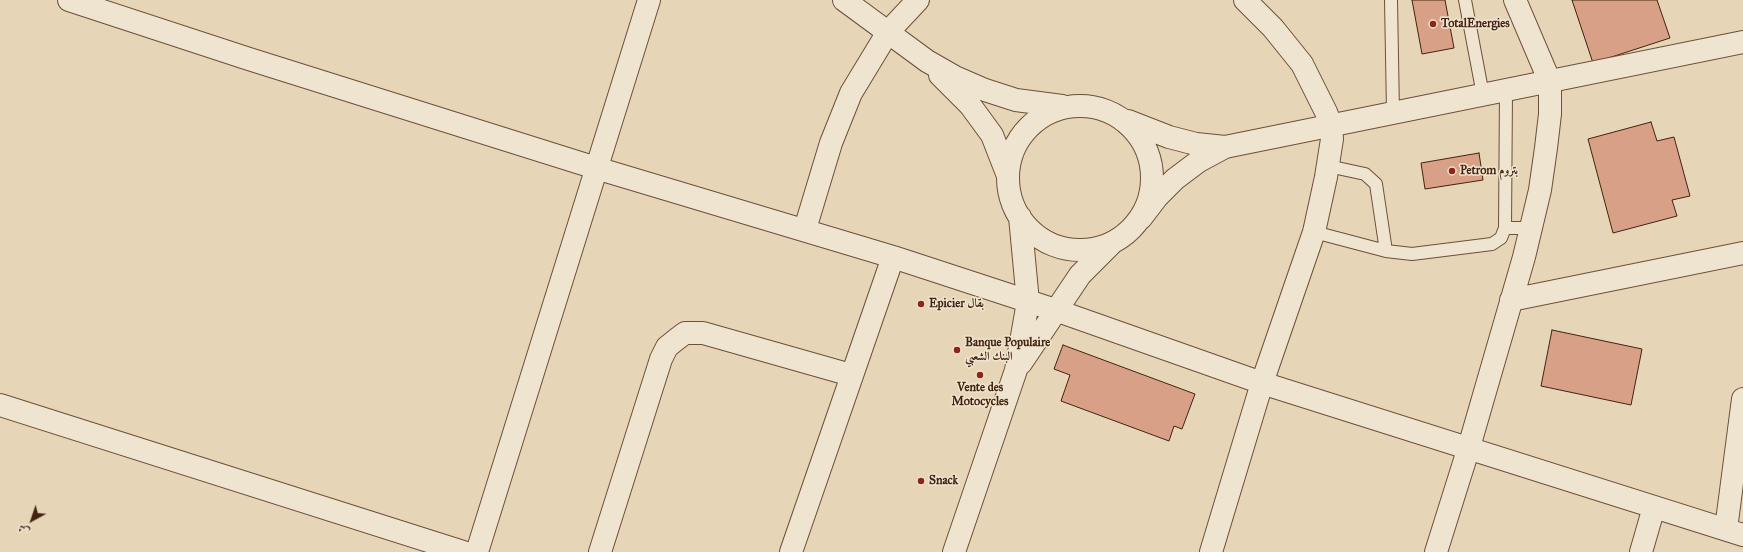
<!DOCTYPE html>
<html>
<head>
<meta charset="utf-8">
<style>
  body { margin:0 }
  #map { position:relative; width:1743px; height:552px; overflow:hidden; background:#e7d5b7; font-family:"IM FELL Great Primer",Amiri,serif }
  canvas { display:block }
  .north { position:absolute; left:12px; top:500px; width:40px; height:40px; -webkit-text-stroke:3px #efe4d0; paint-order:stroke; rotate:220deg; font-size:11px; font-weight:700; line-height:16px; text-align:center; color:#43230f }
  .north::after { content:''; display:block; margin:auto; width:14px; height:18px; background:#43230f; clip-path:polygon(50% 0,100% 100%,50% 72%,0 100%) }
</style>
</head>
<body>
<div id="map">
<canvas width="1743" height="552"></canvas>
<div class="north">ش</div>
</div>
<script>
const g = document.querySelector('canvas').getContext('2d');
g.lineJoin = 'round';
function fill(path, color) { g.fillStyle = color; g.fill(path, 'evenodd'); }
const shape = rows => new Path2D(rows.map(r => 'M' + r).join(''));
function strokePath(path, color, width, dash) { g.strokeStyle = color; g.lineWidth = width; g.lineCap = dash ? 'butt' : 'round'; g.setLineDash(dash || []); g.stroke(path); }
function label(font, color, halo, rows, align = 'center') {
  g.font = font + ' "IM FELL Great Primer",Amiri,serif'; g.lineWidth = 3; g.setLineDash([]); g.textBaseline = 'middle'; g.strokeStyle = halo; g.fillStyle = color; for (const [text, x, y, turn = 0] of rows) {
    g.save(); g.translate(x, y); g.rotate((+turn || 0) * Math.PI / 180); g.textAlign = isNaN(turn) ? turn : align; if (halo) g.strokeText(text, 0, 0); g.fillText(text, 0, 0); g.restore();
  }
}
const building = shape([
  [1412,0,1445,0,1454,48,1422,54,1412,0],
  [1572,0,1657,0,1670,38,1593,63,1572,0],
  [1651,122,1657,141,1674,137,1690,196,1672,200,1677,216,1613,233,1588,139,1651,122],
  [1479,153,1483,180,1425,189,1421,163,1479,153],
  [1552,330,1642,349,1631,405,1541,386,1552,330],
  [1063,345,1195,394,1182,429,1174,426,1169,441,1061,401,1070,375,1054,369,1063,345]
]);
const service = shape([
  [1391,0,1393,112],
  [1465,0,1483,95],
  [1328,166,1365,174,1376,184,1386,251,1412,254,1492,244,1501,238,1505,228,1506,91],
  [1505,228,1531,228],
  [1314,232,1386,251]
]);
const minor = shape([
  [69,0,249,59,596,168,893,257,1055,310,1262,383,1743,535],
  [805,229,831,143,851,93,888,32,918,0],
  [1511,300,1743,253],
  [0,405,463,552],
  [1726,529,1743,399],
  [477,552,649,0],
  [600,552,661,359,667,347,677,339,685,333,703,333,851,375],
  [791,552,893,257],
  [1211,552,1262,383,1314,232,1326,177,1332,139,1331,125,1326,112,1302,64,1273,28,1245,0],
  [1436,552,1469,447,1524,257,1540,190,1546,148,1550,114,1550,82,1515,0],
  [1641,552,1654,507]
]);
const tertiary = shape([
  [844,0,927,61,955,77,985,90,1016,100,1062,106],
  [940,75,970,105,992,135,1008,176],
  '1008 178a72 72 0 1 1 144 0a72 72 0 1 1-144 0Z',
  [1128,121,1169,137,1196,144,1225,147],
  [1141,218,1157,197,1175,179,1199,161,1225,147,1743,42],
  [1021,363,1080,275,1111,244],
  [954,552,1016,370,1028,302,1020,217]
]);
const markers = [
  [1433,24,4,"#8f2418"],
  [1452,171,4,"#8f2418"],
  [921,304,4,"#8f2418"],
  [957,350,4,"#8f2418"],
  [980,375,4,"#8f2418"],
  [921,481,4,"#8f2418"]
];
const poiNames = [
  ["TotalEnergies",1441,24],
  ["Petrom بتروم",1460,171],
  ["Epicier بقال",929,304],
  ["Banque Populaire",965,343],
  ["البنك الشعبي",965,357],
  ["Vente des",980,388,"center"],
  ["Motocycles",980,402,"center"],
  ["Snack",929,481]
];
fill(building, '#d8a087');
strokePath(building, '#43230f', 1);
strokePath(service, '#6c5039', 14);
strokePath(minor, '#6c5039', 24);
strokePath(tertiary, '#6c5039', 24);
strokePath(service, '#efe4d0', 12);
strokePath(minor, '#efe4d0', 22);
strokePath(tertiary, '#efe4d0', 22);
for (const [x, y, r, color] of markers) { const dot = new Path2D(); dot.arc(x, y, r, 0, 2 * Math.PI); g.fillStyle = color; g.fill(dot); strokePath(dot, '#efe4d0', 1.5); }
label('bold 12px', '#43230f', '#efe4d0', poiNames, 'left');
</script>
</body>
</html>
